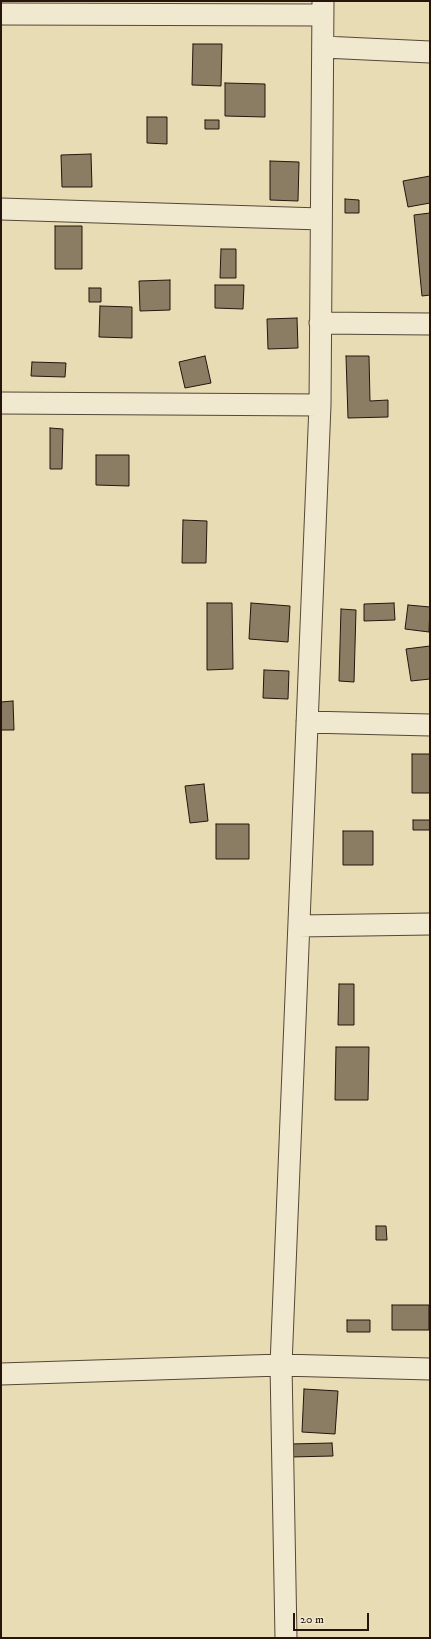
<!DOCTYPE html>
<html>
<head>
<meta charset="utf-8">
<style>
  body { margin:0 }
  #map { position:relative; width:431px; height:1639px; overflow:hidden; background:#e8dcb5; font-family:"IM FELL DW Pica",serif }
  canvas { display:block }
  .frame { position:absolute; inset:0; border:2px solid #26150d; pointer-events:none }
  .scale { position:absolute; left:293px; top:1613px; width:76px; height:18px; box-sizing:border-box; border:2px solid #26150d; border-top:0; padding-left:5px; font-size:12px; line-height:14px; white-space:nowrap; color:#26150d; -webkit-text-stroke:3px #f0e8cf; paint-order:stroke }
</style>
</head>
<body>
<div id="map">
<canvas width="431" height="1639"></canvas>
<div class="frame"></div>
<div class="scale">20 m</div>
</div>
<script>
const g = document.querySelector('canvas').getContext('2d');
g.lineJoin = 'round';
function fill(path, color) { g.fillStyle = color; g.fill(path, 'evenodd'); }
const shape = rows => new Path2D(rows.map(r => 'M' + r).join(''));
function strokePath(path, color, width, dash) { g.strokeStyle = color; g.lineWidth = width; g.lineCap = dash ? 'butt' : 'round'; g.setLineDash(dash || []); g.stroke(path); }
const building = shape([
  [193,44,222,44,221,86,192,85,193,44],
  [225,83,265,84,265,117,225,116,225,83],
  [147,117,167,117,167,144,147,143,147,117],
  [205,120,219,120,219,129,205,129,205,120],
  [91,154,92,187,62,187,61,155,91,154],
  [270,161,299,162,298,201,270,200,270,161],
  [430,176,430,203,408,207,403,181,430,176],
  [345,199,359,200,359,213,345,213,345,199],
  [430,213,430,295,422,296,414,215,430,213],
  [55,226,82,226,82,269,55,269,55,226],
  [221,249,236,249,236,278,220,278,221,249],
  [170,280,170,310,140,311,139,281,170,280],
  [215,285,244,285,243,309,215,308,215,285],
  [89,288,101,288,101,302,89,302,89,288],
  [100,306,132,307,132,338,99,337,100,306],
  [297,318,298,348,268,349,267,319,297,318],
  [205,356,211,383,185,388,179,362,205,356],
  [346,356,369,356,370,401,388,400,388,417,348,418,346,356],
  [32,362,66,363,65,377,31,376,32,362],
  [50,428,63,429,62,469,50,469,50,428],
  [96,455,129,455,129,486,96,485,96,455],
  [183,520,207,521,206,563,182,563,183,520],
  [207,603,232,603,233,669,207,670,207,603],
  [251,603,290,606,288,642,249,639,251,603],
  [394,603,395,620,364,621,364,604,394,603],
  [408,605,430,607,429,632,405,629,408,605],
  [341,609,356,610,354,682,339,681,341,609],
  [430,646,430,679,411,681,406,649,430,646],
  [264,670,289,671,288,699,263,698,264,670],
  [13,701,14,730,1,730,1,702,13,701],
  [412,754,430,754,430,793,412,793,412,754],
  [204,784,208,821,190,823,185,786,204,784],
  [413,820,430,820,430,830,413,830,413,820],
  [216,824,249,824,249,859,216,859,216,824],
  [343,831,373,831,373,865,343,865,343,831],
  [339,984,354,984,354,1025,338,1025,339,984],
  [336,1047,369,1047,368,1100,335,1100,336,1047],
  [376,1226,386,1226,387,1240,376,1240,376,1226],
  [392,1305,429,1305,429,1330,392,1330,392,1305],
  [347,1320,370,1320,370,1332,347,1332,347,1320],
  [304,1389,338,1391,335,1434,302,1432,304,1389],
  [332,1443,333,1456,290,1457,290,1444,332,1443]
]);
const street = shape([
  [1,14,323,15],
  [323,47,430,52],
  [1,209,321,219],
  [320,323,430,324],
  [1,403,320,405],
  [307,722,430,725],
  [299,926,430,924],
  [1,1374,281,1365,430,1369],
  [286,1638,281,1365,320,405,323,1]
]);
fill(building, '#8b7c64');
strokePath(building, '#26150d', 1);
strokePath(street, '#564737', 23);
strokePath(street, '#f0e8cf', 21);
</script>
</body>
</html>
